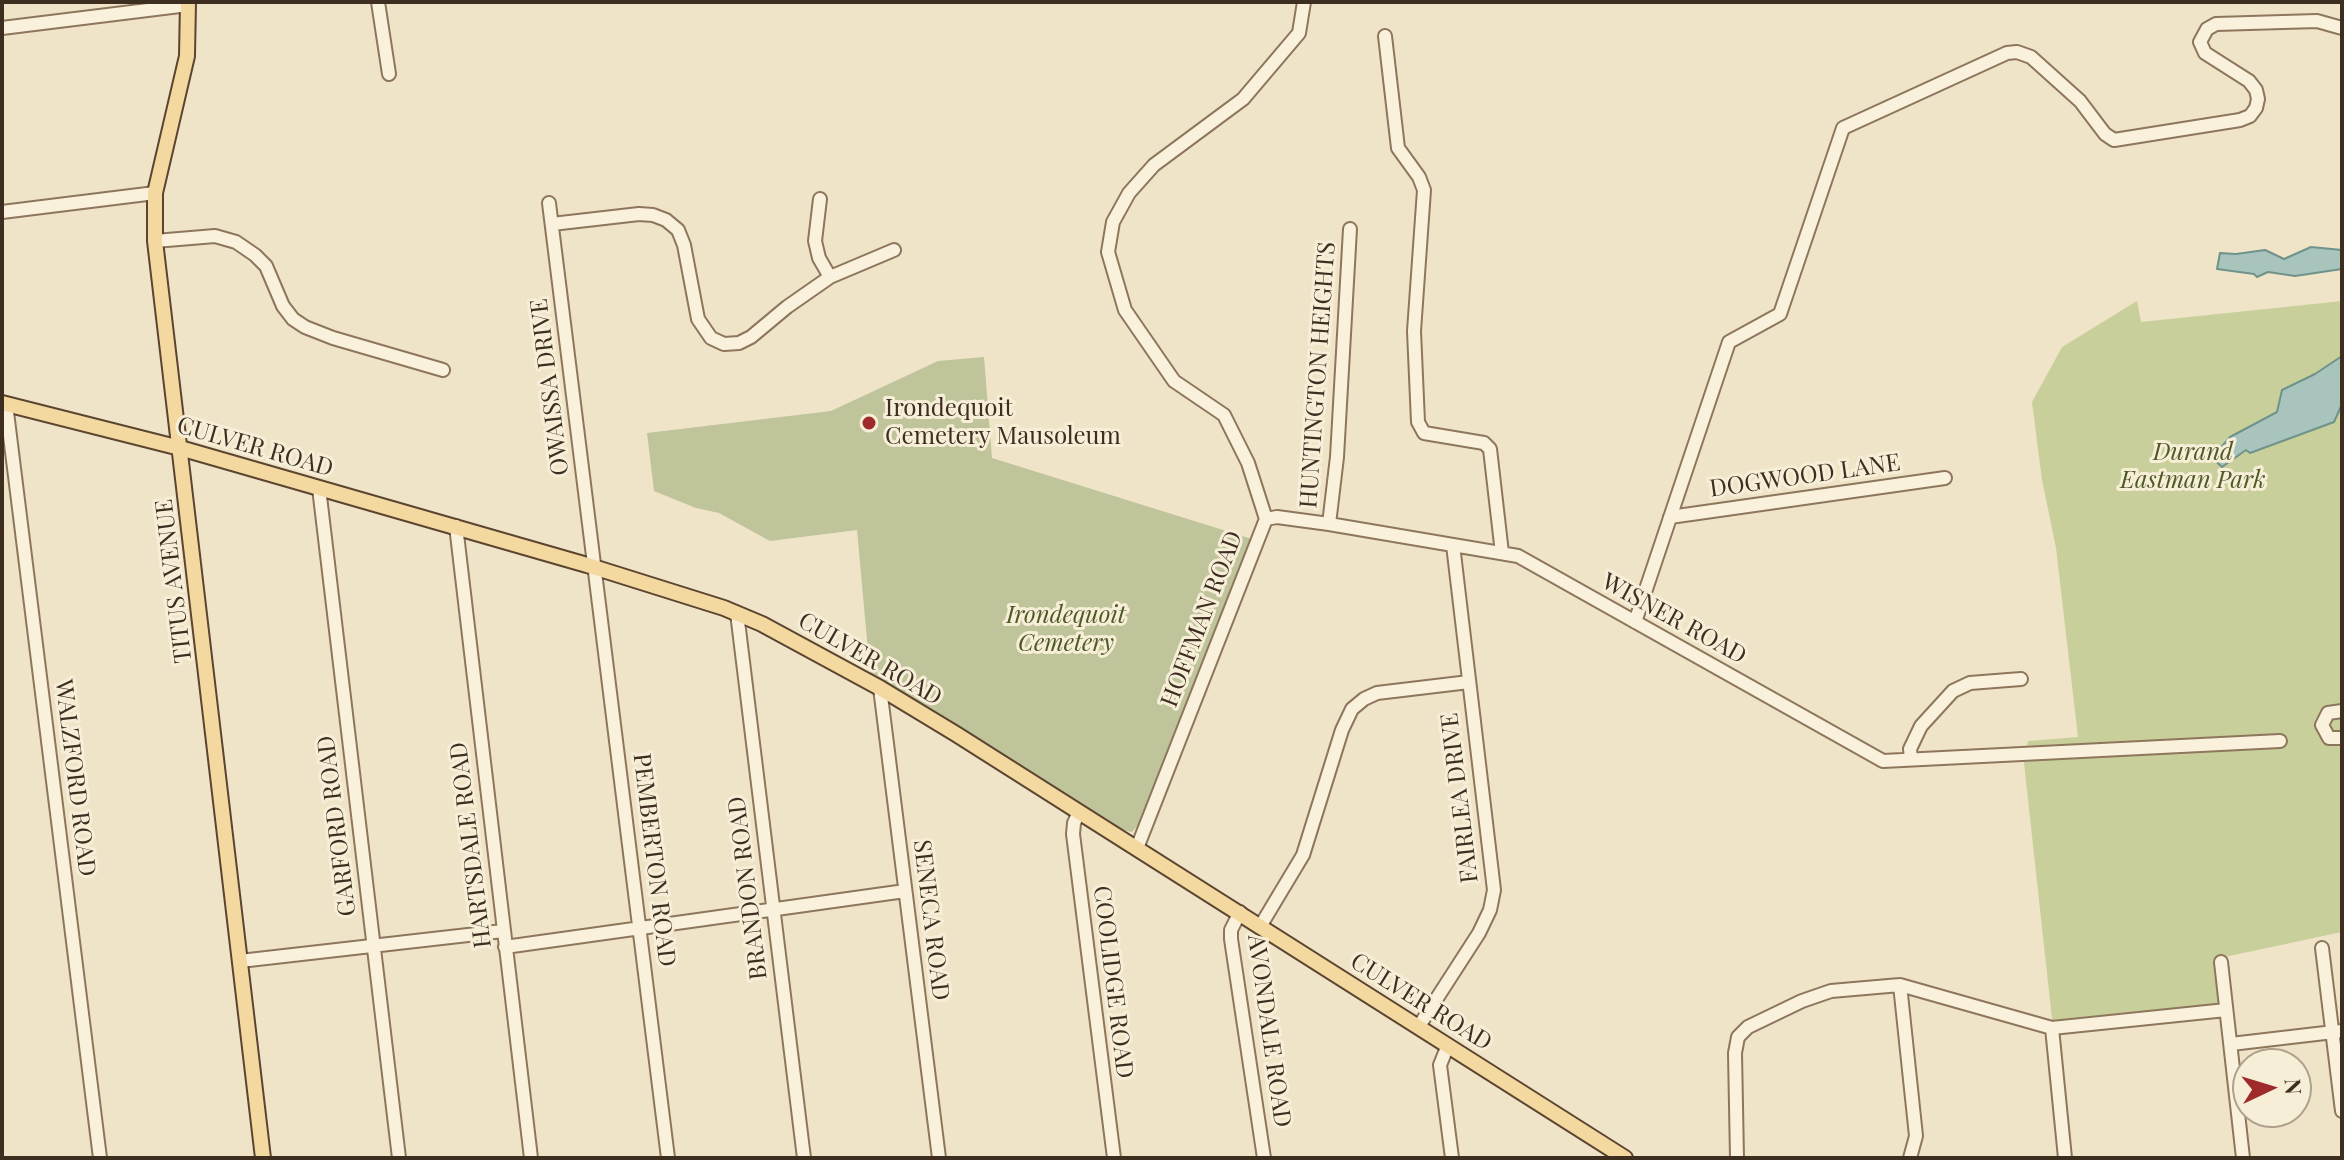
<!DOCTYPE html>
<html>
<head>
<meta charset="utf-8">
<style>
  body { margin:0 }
  #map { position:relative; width:2344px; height:1160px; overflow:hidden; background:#f0e4c8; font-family:"Playfair Display",serif }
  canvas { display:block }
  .frame { position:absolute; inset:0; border:4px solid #3d2e20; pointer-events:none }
  .north { position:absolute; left:2232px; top:1048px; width:80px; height:80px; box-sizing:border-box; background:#f7eed8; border:2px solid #ada18e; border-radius:50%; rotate:86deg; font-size:22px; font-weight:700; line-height:32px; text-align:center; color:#3d2e20 }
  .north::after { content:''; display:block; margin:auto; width:28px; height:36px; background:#9e2a2b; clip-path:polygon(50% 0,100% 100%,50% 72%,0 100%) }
</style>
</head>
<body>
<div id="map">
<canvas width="2344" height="1160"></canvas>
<div class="frame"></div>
<div class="north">N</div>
</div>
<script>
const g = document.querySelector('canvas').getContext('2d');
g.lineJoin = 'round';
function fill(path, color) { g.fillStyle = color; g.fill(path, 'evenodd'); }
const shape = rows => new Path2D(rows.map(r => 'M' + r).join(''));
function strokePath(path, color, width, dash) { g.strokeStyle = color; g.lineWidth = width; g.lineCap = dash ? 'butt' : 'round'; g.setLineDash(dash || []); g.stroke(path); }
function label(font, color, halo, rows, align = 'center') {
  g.font = font + ' "Playfair Display",serif'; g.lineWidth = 6; g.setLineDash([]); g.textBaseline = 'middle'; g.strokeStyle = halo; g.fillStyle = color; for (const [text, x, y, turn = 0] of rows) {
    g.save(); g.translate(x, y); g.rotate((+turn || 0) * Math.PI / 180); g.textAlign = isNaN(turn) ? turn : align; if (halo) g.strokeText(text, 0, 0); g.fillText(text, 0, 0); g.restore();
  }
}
const green = shape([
  [2137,301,2141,322,2342,301,2342,932,2220,958,2224,1010,2053,1028,2024,763,2028,741,2078,737,2056,548,2042,480,2032,402,2062,347]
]);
const cemetery = shape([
  [984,357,992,458,1252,539,1141,822,1132,832,1122,830,870,673,857,530,770,541,719,513,696,508,654,491,647,433,831,411,938,361]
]);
const water = shape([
  [2311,247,2342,250,2342,269,2295,276,2268,272,2257,277,2254,274,2217,269,2220,253,2236,254,2265,250,2284,259,2311,247],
  [2342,356,2342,404,2334,422,2250,453,2246,450,2222,467,2212,458,2230,437,2277,412,2282,390,2315,374,2342,356]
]);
const minor = shape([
  [378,2,389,74],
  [2,28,188,5],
  [1385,36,1398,148,1419,177,1424,190,1414,331,1418,422,1424,433,1484,443,1490,449,1502,553],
  [820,199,815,241,819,258,830,277],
  [549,203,668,1158],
  [2,212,155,193],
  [552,224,639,214,653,215,666,220,678,230,684,245,698,319,711,338,724,344,739,343,751,337,787,307,830,277,894,250],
  [155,241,215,236,236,242,255,255,266,266,283,306,293,319,305,327,333,338,443,370],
  [6,404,100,1158],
  [319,488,399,1158],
  [1670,517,1945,478],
  [1266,519,1277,517,1329,524,1518,556,1883,761,2280,741],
  [1329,524,1337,457,1350,229],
  [456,526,531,1158],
  [737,613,804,1158],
  [1635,622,1729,342,1780,314,1843,128,2007,53,2017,52,2031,57,2080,101,2105,134,2114,140,2240,120,2250,116,2256,108,2258,99,2256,90,2249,81,2205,53,2200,42,2207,29,2216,24,2317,21,2342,28],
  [880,688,939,1158],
  [2342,711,2328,713,2322,725,2329,738,2342,738],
  [1911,759,1910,749,1921,726,1953,691,1970,683,2021,679],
  [1079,812,1074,823,1073,834,1114,1158],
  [1137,848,1266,519,1248,463,1224,415,1174,381,1125,310,1108,252,1113,222,1129,193,1154,165,1243,99,1299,33,1304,2],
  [1240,912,1231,930,1231,939,1264,1158],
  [1261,925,1303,855,1342,730,1352,709,1364,699,1377,693,1469,682],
  [505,947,905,891],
  [2322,948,2342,1111],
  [240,961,503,931],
  [2221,962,2243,1158],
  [1900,985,1916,1136,1910,1158],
  [1419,1026,1479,933,1490,910,1494,890,1453,545],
  [2052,1028,2065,1158],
  [2231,1044,2342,1031],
  [1448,1045,1440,1065,1452,1158],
  [1737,1158,1735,1053,1738,1037,1748,1027,1802,1001,1831,991,1900,985,2052,1028,2226,1010]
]);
const major = shape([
  [188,2,187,56,155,193,155,241,263,1158],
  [2,403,180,448,587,565,724,608,762,624,880,688,956,734,1625,1158]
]);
const markers = [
  [869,423,8,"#9e2a2b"]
];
const streetNames = [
  ["HUNTINGTON HEIGHTS",1318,375,-86],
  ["OWAISSA DRIVE",550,387,-97],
  ["CULVER ROAD",255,447,16],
  ["DOGWOOD LANE",1805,476,-8],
  ["TITUS AVENUE",174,581,-97],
  ["HOFFMAN ROAD",1202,619,-69],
  ["WISNER ROAD",1674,619,29],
  ["CULVER ROAD",870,659,30],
  ["WALZFORD ROAD",75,778,83],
  ["FAIRLEA DRIVE",1460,798,-97],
  ["GARFORD ROAD",337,826,-97],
  ["HARTSDALE ROAD",471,845,-97],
  ["PEMBERTON ROAD",654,860,83],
  ["BRANDON ROAD",748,888,-97],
  ["SENECA ROAD",931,920,83],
  ["COOLIDGE ROAD",1113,982,83],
  ["CULVER ROAD",1421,1002,32],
  ["AVONDALE ROAD",1269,1031,82]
];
const poiNames = [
  ["Irondequoit",885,409],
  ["Cemetery Mausoleum",885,437]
];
const parkNames = [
  ["Durand",2193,453],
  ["Eastman Park",2193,481],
  ["Irondequoit",1066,616],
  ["Cemetery",1066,644]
];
fill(green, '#c9cf9b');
fill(cemetery, '#bfc49a');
fill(water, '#a9c4bc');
strokePath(water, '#6f938a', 2);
strokePath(minor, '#8d765c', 16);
strokePath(major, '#5b4430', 18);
strokePath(minor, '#faf1dc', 12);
strokePath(major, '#f3d9a0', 14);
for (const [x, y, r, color] of markers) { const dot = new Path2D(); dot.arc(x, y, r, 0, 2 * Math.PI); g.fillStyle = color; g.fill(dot); strokePath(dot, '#f7eed8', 3); }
label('24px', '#3d2e20', '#f7eed8', streetNames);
label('24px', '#3d2e20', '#f7eed8', poiNames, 'left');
label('italic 24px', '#4d5a26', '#f7eed8', parkNames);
</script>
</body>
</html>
